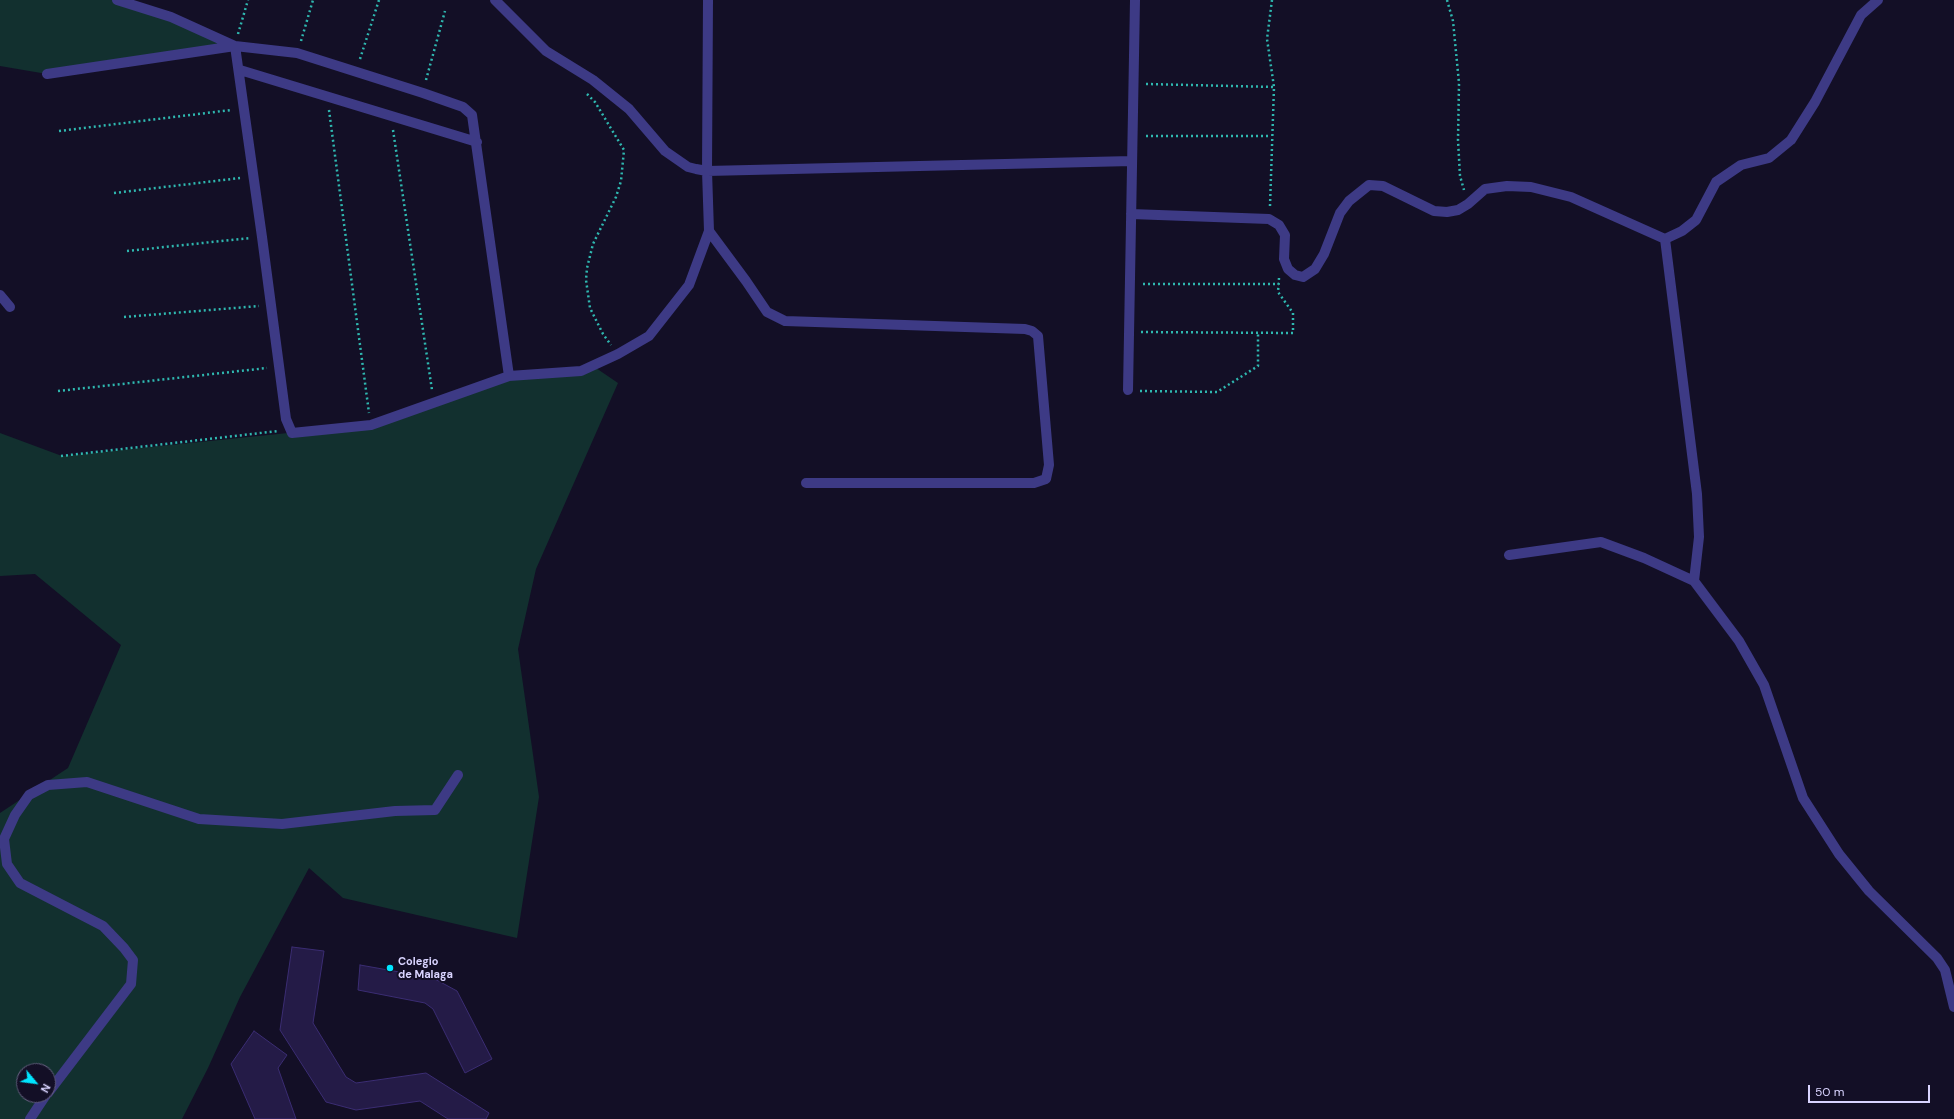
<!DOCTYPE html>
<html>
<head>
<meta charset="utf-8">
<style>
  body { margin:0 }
  #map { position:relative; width:1954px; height:1119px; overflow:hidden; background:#130f26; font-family:"DM Sans",sans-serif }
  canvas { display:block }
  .north { position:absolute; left:16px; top:1063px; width:40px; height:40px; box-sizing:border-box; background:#130f26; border:1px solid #625e7d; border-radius:50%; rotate:119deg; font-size:11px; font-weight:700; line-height:16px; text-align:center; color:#d9d4ff }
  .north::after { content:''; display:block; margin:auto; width:14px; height:18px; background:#00e5ff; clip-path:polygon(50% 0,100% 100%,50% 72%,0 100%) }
  .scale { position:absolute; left:1808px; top:1085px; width:122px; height:18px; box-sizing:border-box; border:2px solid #d9d4ff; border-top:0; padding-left:5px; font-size:12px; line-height:14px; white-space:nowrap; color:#d9d4ff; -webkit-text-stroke:3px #130f26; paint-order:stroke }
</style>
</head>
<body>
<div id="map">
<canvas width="1954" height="1119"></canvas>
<div class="north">N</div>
<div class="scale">50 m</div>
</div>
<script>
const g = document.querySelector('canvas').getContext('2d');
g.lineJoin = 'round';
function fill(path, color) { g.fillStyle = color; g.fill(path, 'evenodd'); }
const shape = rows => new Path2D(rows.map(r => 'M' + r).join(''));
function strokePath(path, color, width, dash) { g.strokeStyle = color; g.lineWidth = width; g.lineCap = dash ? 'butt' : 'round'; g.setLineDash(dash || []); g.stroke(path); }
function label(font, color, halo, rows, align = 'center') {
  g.font = font + ' "DM Sans",sans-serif'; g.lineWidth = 4; g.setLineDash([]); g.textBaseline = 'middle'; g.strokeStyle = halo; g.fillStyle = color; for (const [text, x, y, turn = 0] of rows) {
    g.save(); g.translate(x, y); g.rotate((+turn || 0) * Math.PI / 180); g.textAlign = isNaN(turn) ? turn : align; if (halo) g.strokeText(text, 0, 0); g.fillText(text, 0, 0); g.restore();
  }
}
const green = shape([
  [0,0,117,0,235,46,47,74,0,66],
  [593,366,618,383,536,569,518,649,539,797,517,938,343,898,309,868,240,997,208,1068,182,1119,0,1119,0,813,68,768,121,645,35,574,0,576,0,433,62,456,357,426,509,376],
  [24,1071,48,1071,48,1095,24,1095]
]);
const building = shape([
  [292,947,324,951,313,1023,346,1077,356,1083,426,1073,489,1113,486,1119,448,1119,420,1101,356,1110,326,1102,280,1030,292,947],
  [360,965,433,978,457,991,492,1059,465,1073,433,1009,425,1003,358,990,360,965],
  [254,1031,287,1055,278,1068,296,1119,255,1119,231,1064,254,1031]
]);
const path = shape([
  [1447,0,1453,21,1459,83,1458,140,1460,176,1464,190],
  [238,34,248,0],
  [301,41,313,0],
  [360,59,379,0],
  [426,80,445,11],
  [1146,84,1274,87],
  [587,94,595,102,624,150,621,181,616,197,593,244,587,268,586,280,590,308,603,334,611,345],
  [329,110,369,413],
  [393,130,432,390],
  [59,131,231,110],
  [1146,136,1271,136],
  [114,193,240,178],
  [1270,206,1274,87,1267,39,1272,0],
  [127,251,250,238],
  [1143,284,1279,284],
  [124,317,259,306],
  [1141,332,1293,333,1293,313,1278,292,1279,278],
  [58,391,267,368],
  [1140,391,1217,392,1258,366,1258,333],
  [61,456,278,431]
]);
const minor = shape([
  [117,0,171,17,235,46],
  [495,0,546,51,593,80,629,109,665,151,688,167,696,169,707,171,1132,161],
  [235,46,262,237,286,419,292,433,371,425,509,376,581,371,618,354,649,336,689,285,709,231,707,171,708,0],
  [240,70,477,142],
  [47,74,235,46,297,53,423,93,463,107,472,115,509,376],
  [1131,214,1269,219,1279,225,1285,235,1284,259,1288,269,1295,275,1303,277,1315,269,1324,254,1340,213,1349,201,1369,185,1383,186,1434,211,1447,212,1458,210,1468,204,1485,189,1507,186,1531,187,1571,197,1665,239,1682,231,1696,220,1716,182,1741,165,1769,158,1791,140,1815,102,1861,15,1878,0],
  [709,231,746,281,767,312,785,321,1025,329,1032,331,1038,336,1049,465,1046,479,1034,483,806,483],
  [1665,239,1697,494,1699,537,1694,581,1739,641,1764,685,1803,798,1839,854,1869,891,1937,958,1945,970,1954,1007],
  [0,295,10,307],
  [1128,390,1135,0],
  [1509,555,1601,542,1644,558,1694,581],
  [48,1093,131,984,133,960,124,948,103,926,20,883,7,864,4,839,15,815,29,795,48,785,87,782,199,819,282,824,395,811,435,810,458,775],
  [30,1119,46,1095]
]);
const markers = [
  [390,968,4,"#00e5ff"]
];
const poiNames = [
  ["Colegio",398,962],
  ["de Malaga",398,975]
];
fill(green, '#12302f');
fill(building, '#241b47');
strokePath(building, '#3b2d73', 1);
strokePath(path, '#2fb8b0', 2.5, [2, 3]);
strokePath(minor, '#3d3a85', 10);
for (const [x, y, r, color] of markers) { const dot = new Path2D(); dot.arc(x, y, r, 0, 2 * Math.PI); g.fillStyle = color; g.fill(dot); strokePath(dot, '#130f26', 1.5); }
label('bold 11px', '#d9d4ff', '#130f26', poiNames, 'left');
</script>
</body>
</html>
